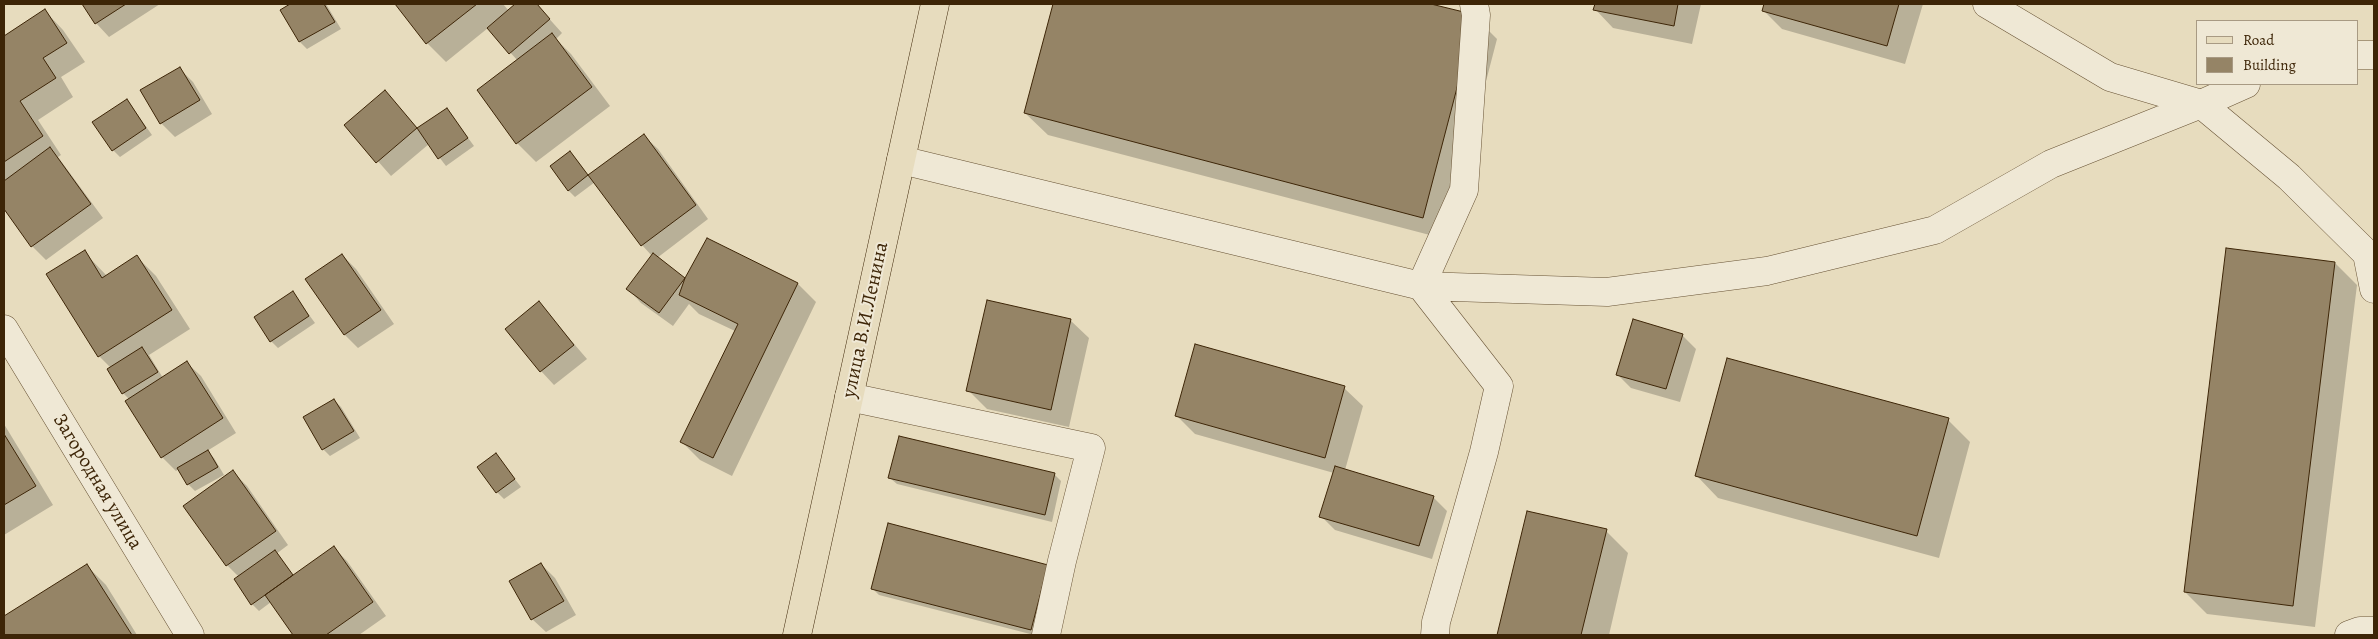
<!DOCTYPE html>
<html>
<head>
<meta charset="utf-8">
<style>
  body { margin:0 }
  #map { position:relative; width:2378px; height:639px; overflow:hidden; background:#e7dcbe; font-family:Alegreya,serif }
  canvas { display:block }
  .frame { position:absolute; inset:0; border:5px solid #3d2507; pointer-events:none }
  .legend { position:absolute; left:2196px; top:20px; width:162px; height:65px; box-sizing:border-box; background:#efe8d5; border:1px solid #a89a83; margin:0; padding:6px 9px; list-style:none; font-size:15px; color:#3d2507 }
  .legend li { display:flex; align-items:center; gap:10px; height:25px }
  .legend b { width:25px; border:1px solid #a89a83 }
</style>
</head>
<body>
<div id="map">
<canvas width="2378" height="639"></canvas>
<div class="frame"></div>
<ul class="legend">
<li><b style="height:6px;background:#e7dcbe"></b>Road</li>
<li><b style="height:14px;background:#958466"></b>Building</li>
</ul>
</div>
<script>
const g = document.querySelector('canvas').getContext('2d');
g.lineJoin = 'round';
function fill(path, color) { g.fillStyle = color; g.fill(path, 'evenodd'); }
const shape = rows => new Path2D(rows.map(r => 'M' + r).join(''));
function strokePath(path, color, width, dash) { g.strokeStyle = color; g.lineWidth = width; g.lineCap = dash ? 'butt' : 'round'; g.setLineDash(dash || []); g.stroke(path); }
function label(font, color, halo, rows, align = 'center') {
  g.font = font + ' Alegreya,serif'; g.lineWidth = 4; g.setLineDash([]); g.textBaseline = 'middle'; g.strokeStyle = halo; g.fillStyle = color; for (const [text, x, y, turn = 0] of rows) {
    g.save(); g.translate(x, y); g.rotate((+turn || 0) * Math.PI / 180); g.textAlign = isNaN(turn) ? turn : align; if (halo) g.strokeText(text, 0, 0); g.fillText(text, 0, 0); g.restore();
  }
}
const shadow = shape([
  [83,4,160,4,109,37,96,23],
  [293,4,326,4,341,29,307,49,300,42,282,10],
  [396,4,503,4,509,11,517,4,536,4,562,33,556,39,571,54,610,106,536,162,517,143,479,90,518,61,488,28,446,62,427,43],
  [1054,4,1426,4,1475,17,1497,39,1445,239,1048,135,1025,113],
  [1596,4,1701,4,1692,44,1613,28,1595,9],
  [1765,4,1923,4,1905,64,1782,29,1763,10],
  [45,11,63,30,85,62,61,77,73,97,38,120,61,155,58,157,103,218,46,260,32,246,4,207,4,38],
  [179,68,193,82,212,114,175,137,161,123],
  [385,92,418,129,447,109,474,146,446,166,429,144,391,176,346,125],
  [127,100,152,135,120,157,113,150],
  [644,136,658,149,708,219,657,258,685,279,798,284,816,302,732,476,700,460,682,442,735,331,699,314,689,304,673,326,641,303,628,289,652,256,642,245,595,182,575,197,568,190,570,152,589,176],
  [84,252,107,276,137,257,156,276,190,329,149,355,163,378,187,363,201,376,236,433,207,451,214,458,224,475,195,491,188,484,179,469,176,471,162,457,129,399,123,393,111,368,99,356],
  [342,255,356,269,394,324,358,348,345,335,307,280],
  [2335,263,2357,285,2315,627,2207,614,2185,592],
  [293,293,315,323,278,348,271,341],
  [539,303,587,359,554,385,541,371],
  [1070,320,1089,338,1069,427,987,409,968,390],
  [1682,335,1696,349,1680,402,1631,388,1617,374],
  [1344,388,1363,406,1345,470,1433,497,1447,511,1432,559,1335,530,1321,516,1334,473,1195,434,1176,415],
  [334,400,341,407,360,438,330,456,323,449],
  [1948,420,1970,442,1939,558,1718,498,1696,475],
  [4,424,53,505,4,535],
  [496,455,521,487,504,499,497,492],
  [233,472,247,486,288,545,276,554,294,576,334,548,347,561,386,616,359,635,295,635,271,602,259,611,252,604,239,577,227,565,185,506],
  [1054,474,1061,481,1052,522,897,484,890,478],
  [1528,512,1606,531,1628,553,1609,635,1499,635],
  [541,564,555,578,576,615,546,632,532,619],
  [87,566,106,585,137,635,4,635,4,618],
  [1047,566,1034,635,879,595,872,588]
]);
const building = shape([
  [82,4,126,4,95,24,82,4],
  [290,4,324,4,335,22,299,42,280,10,290,4],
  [395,4,477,4,426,44,395,4],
  [515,4,537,4,550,19,509,54,487,28,515,4],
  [1053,4,1431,4,1476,15,1423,218,1024,113,1053,4],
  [1595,4,1678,4,1674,26,1593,10,1595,4],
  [1764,4,1899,4,1887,46,1762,11,1764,4],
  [45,9,67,43,43,58,56,78,20,101,43,136,4,162,4,36,45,9],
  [552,33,592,87,516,144,477,90,552,33],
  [180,67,200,100,160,124,140,90,180,67],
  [385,90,417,128,376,163,344,125,385,90],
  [127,99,146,128,112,151,92,122,127,99],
  [447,108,468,138,438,159,417,128,447,108],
  [644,134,696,205,641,246,588,175,644,134],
  [50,147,91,204,31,247,4,209,4,181,50,147],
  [570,151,588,175,568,191,550,166,570,151],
  [707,238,798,283,713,458,680,442,738,324,679,295,685,278,707,238],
  [2226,248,2335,262,2293,606,2184,592,2226,248],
  [85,250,102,278,137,255,172,310,98,357,46,274,85,250],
  [653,253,685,278,659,313,626,289,653,253],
  [342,254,381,310,344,335,305,279,342,254],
  [293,291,309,316,270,342,254,317,293,291],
  [987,300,1071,319,1051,410,966,391,987,300],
  [539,301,574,345,540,372,505,329,539,301],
  [1633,319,1683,334,1666,389,1616,375,1633,319],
  [1195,344,1345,386,1325,458,1175,416,1195,344],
  [142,347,158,372,122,394,107,369,142,347],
  [1727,358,1949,418,1917,536,1695,476,1727,358],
  [187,361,223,418,161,458,125,401,187,361],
  [334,399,354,431,322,450,303,417,334,399],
  [4,434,36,486,4,505,4,434],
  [899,436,1055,473,1045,515,888,478,899,436],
  [208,450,218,467,187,485,177,468,208,450],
  [496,453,515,479,496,493,477,467,496,453],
  [1335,466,1434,496,1419,546,1319,517,1335,466],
  [233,470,276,531,226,566,183,506,233,470],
  [1527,511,1607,529,1581,635,1497,635,1527,511],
  [888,523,1048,565,1031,630,871,589,888,523],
  [334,546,373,602,326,635,293,635,265,595,334,546],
  [275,550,293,575,251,605,234,579,275,550],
  [541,563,564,601,531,620,509,581,541,563],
  [87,564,132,635,4,635,4,616,87,564]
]);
const minor = shape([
  [1987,4,2110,77,2201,104,2289,177,2367,254,2374,289],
  [2357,55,2374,55],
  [901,160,1421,286,1607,292,1767,271,1935,230,2051,164,2201,104,2246,84],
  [1421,286,1499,386,1484,452,1436,622,1435,635],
  [1421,286,1464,190,1476,15,1474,4],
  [4,329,190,635],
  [849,397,1091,448,1062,561,1046,635],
  [2349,635,2360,631,2374,631]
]);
const major = shape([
  [797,635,935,4]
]);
const streetNames = [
  ["улица В.И.Ленина",866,320,-78],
  ["Загородная улица",97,482,59]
];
fill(shadow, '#0003');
fill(building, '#958466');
strokePath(building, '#3d2507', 1);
strokePath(minor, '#685335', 29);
strokePath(major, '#3d2507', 29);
strokePath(minor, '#efe8d5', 28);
strokePath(major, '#e7dcbe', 28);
label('20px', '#3d2507', '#efe8d5', streetNames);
</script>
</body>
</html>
